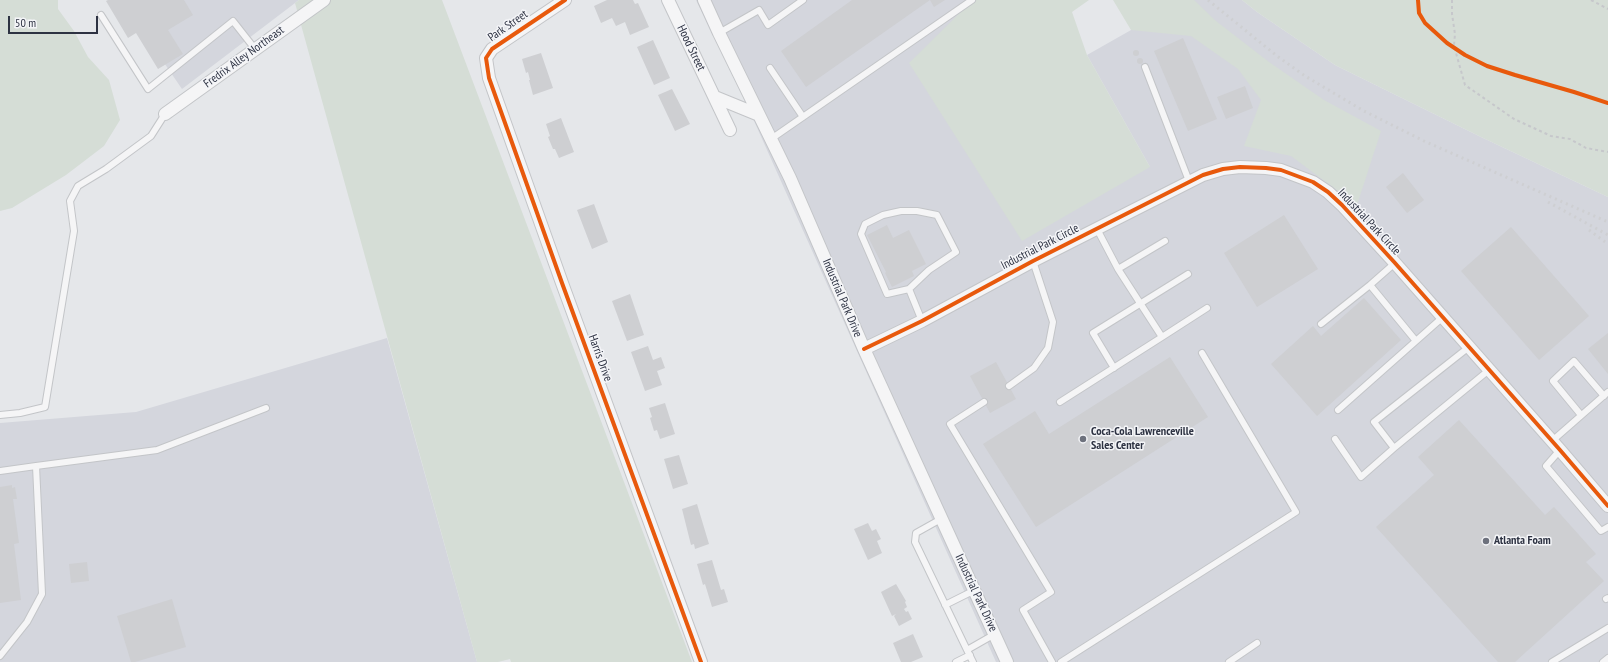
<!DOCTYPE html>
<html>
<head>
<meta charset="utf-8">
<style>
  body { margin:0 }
  #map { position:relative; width:1608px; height:662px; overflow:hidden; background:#e5e7ea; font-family:"PT Sans Narrow",sans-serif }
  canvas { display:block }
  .scale { position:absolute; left:8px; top:16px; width:90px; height:18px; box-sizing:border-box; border:2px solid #2d3242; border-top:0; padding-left:5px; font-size:12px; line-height:14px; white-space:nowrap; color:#2d3242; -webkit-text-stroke:3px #f4f5f8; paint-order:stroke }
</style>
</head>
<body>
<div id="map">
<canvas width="1608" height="662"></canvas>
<div class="scale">50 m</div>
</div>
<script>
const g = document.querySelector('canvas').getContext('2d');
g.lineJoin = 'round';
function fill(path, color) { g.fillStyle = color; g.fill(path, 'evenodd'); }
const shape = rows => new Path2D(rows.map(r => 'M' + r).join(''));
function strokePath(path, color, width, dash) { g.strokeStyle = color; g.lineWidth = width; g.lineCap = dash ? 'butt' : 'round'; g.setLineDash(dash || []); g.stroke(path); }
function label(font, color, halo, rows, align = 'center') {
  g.font = font + ' "PT Sans Narrow",sans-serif'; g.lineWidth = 3; g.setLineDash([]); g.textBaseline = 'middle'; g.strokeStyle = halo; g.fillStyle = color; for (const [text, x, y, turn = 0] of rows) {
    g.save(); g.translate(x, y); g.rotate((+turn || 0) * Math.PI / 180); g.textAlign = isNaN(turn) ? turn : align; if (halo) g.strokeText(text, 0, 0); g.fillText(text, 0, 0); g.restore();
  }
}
const built = shape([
  [121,0,299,0,182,89],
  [696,0,973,0,1150,167,1087,55,1184,0,1242,0,1257,12,1335,65,1481,137,1608,197,1608,662,996,662,746,103],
  [387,338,477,662,0,662,0,423,136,412]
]);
const green = shape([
  [0,0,58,0,58,9,74,31,88,57,109,80,120,120,104,146,66,175,12,208,0,211],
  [299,0,442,0,692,662,511,662,510,659,498,662,477,662,295,3],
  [973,0,1089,0,1072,12,1087,55,1150,167,1022,241,909,63],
  [1113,0,1194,0,1216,21,1269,62,1324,100,1381,131,1357,205,1291,156,1244,146,1261,100,1238,69,1191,36,1131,30],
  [1242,0,1608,0,1608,197,1481,137,1335,65,1257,12]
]);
const building = shape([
  [108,0,184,0,193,15,168,30,183,54,158,69,136,33,128,38,106,1],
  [607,0,633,0,635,4,638,3,649,27,630,35,625,22,616,26,612,18,601,23,594,6],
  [852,0,945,0,934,7,930,0,806,87,781,51],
  [1183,38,1217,119,1188,131,1154,51],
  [653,40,670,78,654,85,637,47],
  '1133 53a3 3 0 1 1 6 0a3 3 0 1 1-6 0Z',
  [541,53,553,88,533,95,529,80,530,80,528,72,526,73,522,59],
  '1137 61a3 3 0 1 1 6 0a3 3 0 1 1-6 0Z',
  [1245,86,1253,108,1226,119,1217,97],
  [672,89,690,124,675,131,658,95],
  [561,118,574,152,559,158,555,149,553,149,548,137,550,136,546,124],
  [1403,173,1424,200,1407,213,1386,187],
  [594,204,608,242,592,249,577,210],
  [1284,215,1318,269,1257,307,1224,253],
  [887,225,893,238,909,230,926,264,912,271,914,276,892,287,885,273,886,272,867,235],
  [1511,227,1589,316,1539,360,1461,271],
  [630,294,644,335,627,341,612,301],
  [1364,298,1401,340,1317,416,1271,364,1313,326,1321,336],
  [1608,333,1608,374,1588,349],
  [648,346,653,360,661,357,665,368,657,371,662,385,645,391,631,352],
  [1170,357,1208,417,1036,527,983,444,1035,411,1049,434],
  [996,362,1016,399,990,413,970,376],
  [665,403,675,434,660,439,657,430,654,431,650,418,652,417,649,408],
  [1459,420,1545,515,1554,507,1596,554,1586,562,1604,581,1515,662,1498,662,1376,527,1434,475,1418,457],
  [679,455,688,484,673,489,664,459],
  [12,485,12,488,15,487,17,499,13,499,19,543,14,544,21,600,0,603,0,487],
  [697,504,709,544,695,549,694,544,691,545,682,509],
  [868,523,872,531,876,529,881,539,877,541,882,553,868,560,854,529],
  [712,560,721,590,724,589,728,602,712,607,705,584,703,585,697,564],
  [87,562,89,581,71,583,69,564],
  [896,584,906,601,905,602,907,607,904,609,906,612,908,611,912,619,899,626,894,616,896,614,892,616,881,592],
  [172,599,186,647,135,662,131,662,117,616],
  [913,634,923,657,911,662,901,662,893,643]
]);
const path = shape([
  [1418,0,1419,13,1425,23,1447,43,1465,55,1487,66,1515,75,1574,92,1608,103],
  [1452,0,1452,14,1455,34,1454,45,1456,53,1465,85,1514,119,1551,136,1570,139,1586,148,1608,152],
  [1591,0,1608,9]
]);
const lane = shape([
  [101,15,148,89,233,21,255,49],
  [719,33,759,10,768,25,803,0],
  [1145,67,1189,181],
  [770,68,803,117],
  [771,139,972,0],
  [1118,269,1165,241],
  [1370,285,1416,341],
  [909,289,929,270,956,252,937,215,917,211,901,211,883,215,865,224,861,234,887,294,909,289,922,321],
  [1321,324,1370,285,1395,263],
  [1162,337,1207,308],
  [1469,347,1374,422,1394,448,1489,370],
  [1114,368,1093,333,1188,274],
  [1009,386,1034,368,1048,348,1053,322,1033,261],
  [984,402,950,424,1051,592,1023,610,1052,662],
  [1060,402,1162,337,1118,269,1097,229],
  [1338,410,1443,317],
  [0,415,20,413,45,407,74,231,70,201,78,186,106,169,151,136,165,114],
  [1581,415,1553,381,1574,361,1604,396],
  [1335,439,1361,477,1394,448],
  [1552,441,1608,392],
  [1560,450,1546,466,1601,531,1608,527],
  [0,471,36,466],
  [941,519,916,533,915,542,967,650],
  [1606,599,1608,598],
  [945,605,975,590],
  [0,656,27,622,42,594,36,466,157,450,266,408],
  [956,662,970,655],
  [973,662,967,650,995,634],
  [1061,662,1296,512,1202,353],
  [1229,662,1257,643],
  [1552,662,1608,628],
  [1603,662,1608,658]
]);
const street = shape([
  [565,0,492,49,486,58,489,78,562,283,701,662],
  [668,0,730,130],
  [704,0,719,33,790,178,864,349,1007,662],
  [715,97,759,115],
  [165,114,324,0],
  [864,349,922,321,1033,261,1203,175,1223,169,1240,167,1266,168,1281,170,1313,182,1328,192,1342,205,1395,263,1560,450,1608,506]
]);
const rail = shape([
  [1208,0,1277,56,1305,76,1364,111,1424,141,1608,222],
  [1548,202,1608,235],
  [1589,230,1608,244]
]);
const cycleway = shape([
  [565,0,492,49,486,58,489,78,562,283,701,662],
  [1418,0,1419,13,1425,23,1447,43,1465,55,1487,66,1515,75,1574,92,1608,103],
  [864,349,922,321,1033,261,1203,175,1223,169,1240,167,1266,168,1281,170,1313,182,1328,192,1342,205,1395,263,1560,450,1608,506]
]);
const markers = [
  [1083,439,4,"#6d717d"],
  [1486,541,4,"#6d717d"]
];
const streetNames = [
  ["Park Street",508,26,-35],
  ["Hood Street",691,48,64],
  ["Fredrix Alley Northeast",244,57,-36],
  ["Industrial Park Circle",1369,222,47],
  ["Industrial Park Circle",1040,247,-27],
  ["Industrial Park Drive",842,298,67],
  ["Harris Drive",600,358,70],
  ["Industrial Park Drive",976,593,65]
];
const poiNames = [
  ["Coca-Cola Lawrenceville",1091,432],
  ["Sales Center",1091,446],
  ["Atlanta Foam",1494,541]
];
fill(built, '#d4d6dd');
fill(green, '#d5ddd6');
fill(building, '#cecfd2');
strokePath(lane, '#c3c5c8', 8);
strokePath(street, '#c3c5c8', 14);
strokePath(path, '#c6c7cb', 2, [3, 3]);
strokePath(lane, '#f5f5f6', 6);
strokePath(street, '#f5f5f6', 12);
strokePath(rail, '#cecfd2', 3, [2, 4]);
strokePath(cycleway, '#e8590c', 4);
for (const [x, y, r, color] of markers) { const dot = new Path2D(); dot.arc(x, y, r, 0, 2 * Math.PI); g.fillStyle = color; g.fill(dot); strokePath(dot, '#f4f5f8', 1.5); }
label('12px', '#2d3242', '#f4f5f8', streetNames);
label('bold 12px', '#2d3242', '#f4f5f8', poiNames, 'left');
</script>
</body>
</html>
